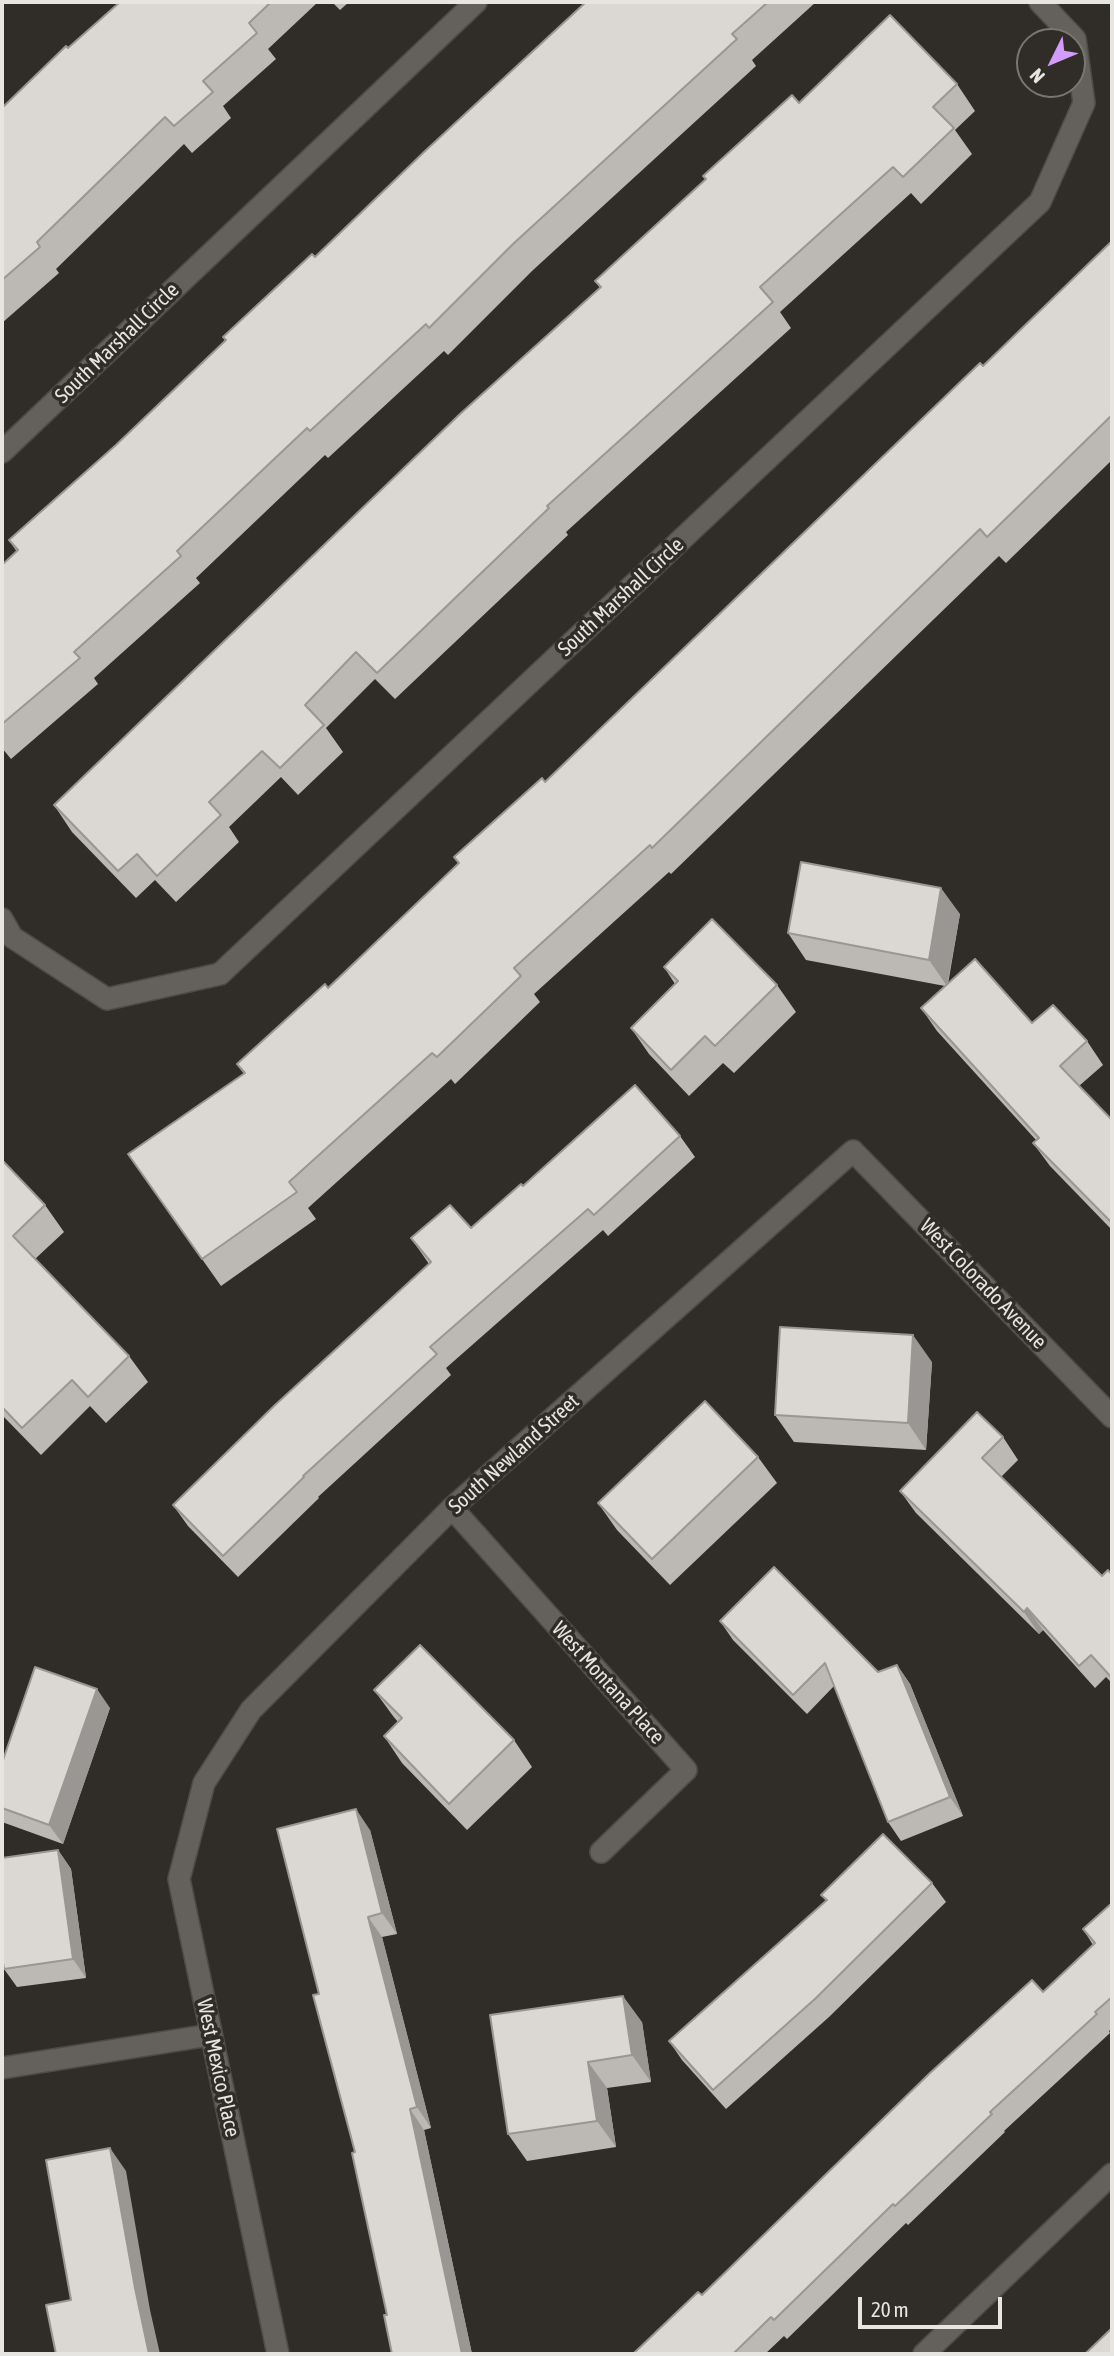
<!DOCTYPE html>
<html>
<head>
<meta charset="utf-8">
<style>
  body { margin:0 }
  #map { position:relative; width:1114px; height:2356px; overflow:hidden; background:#302d29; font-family:"Asap Condensed",sans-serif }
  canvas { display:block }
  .frame { position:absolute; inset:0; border:4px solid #e7e5e2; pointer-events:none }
  .north { position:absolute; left:1016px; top:28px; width:70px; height:70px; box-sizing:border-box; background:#302d29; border:2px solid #797773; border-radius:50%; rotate:227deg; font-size:19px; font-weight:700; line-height:28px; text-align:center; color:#e7e5e2 }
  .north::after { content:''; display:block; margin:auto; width:24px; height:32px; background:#d39cfc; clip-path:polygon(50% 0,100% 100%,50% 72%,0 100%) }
  .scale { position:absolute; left:858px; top:2297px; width:144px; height:32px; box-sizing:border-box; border:4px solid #e7e5e2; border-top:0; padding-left:9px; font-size:21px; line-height:24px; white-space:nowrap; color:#e7e5e2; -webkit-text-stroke:5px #302d29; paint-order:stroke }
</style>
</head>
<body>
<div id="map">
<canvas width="1114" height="2356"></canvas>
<div class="frame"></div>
<div class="north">N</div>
<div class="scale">20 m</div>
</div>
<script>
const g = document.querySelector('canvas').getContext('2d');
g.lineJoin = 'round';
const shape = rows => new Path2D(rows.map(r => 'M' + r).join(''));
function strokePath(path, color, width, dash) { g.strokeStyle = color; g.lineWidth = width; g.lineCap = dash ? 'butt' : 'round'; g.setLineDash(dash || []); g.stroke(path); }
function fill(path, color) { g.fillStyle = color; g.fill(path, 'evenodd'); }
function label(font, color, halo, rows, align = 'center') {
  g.font = font + ' "Asap Condensed",sans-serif'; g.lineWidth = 7; g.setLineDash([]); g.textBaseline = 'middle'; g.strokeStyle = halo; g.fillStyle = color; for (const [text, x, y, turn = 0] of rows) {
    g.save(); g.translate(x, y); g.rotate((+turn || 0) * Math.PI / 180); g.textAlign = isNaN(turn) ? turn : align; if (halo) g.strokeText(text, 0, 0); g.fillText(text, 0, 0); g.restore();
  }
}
const street = shape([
  [2,452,476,2],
  [2,919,12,937,107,999,220,974,1040,202,1084,103,1075,39,1040,2],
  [452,1508,686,1770,601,1852],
  [2,2068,210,2035],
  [278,2354,179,1879,204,1783,251,1710,452,1508,853,1151,1112,1417],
  [924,2354,1112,2174]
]);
const wall = shape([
  [120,2,318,2,268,49,276,59,223,106,231,118,192,153,184,144,56,269,59,273,2,323,2,108],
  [332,2,349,2,340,10],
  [586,2,816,2,752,60,756,66,532,271,448,355,444,351,328,458,325,455,196,578,200,583,94,678,98,684,11,759,2,748,2,565,17,552,9,540,116,445],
  [957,84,975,111,955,130,972,154,921,204,911,193,780,312,791,328,566,532,568,535,395,699,375,679,326,728,343,752,298,795,281,777,229,827,239,842,176,902,155,880,136,898,72,832,54,805,600,288,595,281,799,103],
  [1112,241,1112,460,1006,563,999,556,671,874,669,872,534,994,540,1002,455,1084,451,1079,308,1208,316,1219,221,1286,128,1154,244,1074,237,1064,328,988,459,864,454,857,545,782,983,366],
  [960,914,948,984,1032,1023,1087,1041,1103,1065,1079,1086,1112,1120,1112,1230,1050,1166,1033,1143,1036,1140,937,1031,921,1008,945,986,806,960,788,933],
  [664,967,777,985,796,1012,734,1073,723,1063,689,1096,649,1054,631,1028,675,984],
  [680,1136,695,1157,608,1236,603,1230,446,1368,451,1375,318,1497,319,1498,238,1577,188,1526,173,1505,429,1264,411,1238,471,1228,523,1186],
  [2,1160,45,1205,64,1232,35,1259,129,1356,148,1382,106,1423,90,1406,41,1455,2,1415],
  [932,1362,926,1450,794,1442,775,1415],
  [1003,1437,1018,1460,1001,1477,1102,1576,1112,1575,1112,1683,1106,1677,1095,1688,1043,1630,1039,1634,916,1513,900,1491],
  [758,1457,777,1483,670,1585,617,1530,598,1503],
  [720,1621,878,1672,897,1665,910,1684,963,1816,901,1841,888,1822,834,1686,807,1714,733,1640],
  [374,1690,514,1740,532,1767,467,1830,402,1763,384,1736,398,1722,393,1716],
  [110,1708,63,1844,2,1822,2,1763],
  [370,1830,397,1934,382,1937,431,2128,424,2130,472,2354,392,2354,387,2315,355,2152,319,1994],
  [58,1850,71,1869,86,1978,17,1987,4,1969],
  [932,1883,946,1902,829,2017,726,2109,682,2060,669,2041,826,1901,821,1895],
  [1112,1903,1112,2028,1109,2031,1110,2033,1004,2131,1005,2132,908,2225,906,2223,787,2339,784,2336,765,2354,633,2354,702,2295,1043,1992,1093,1945,1083,1929],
  [490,2015,642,2022,651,2082,607,2088,616,2147,527,2161,508,2134]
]);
const shadedWall = shape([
  [941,888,960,914,947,986,929,960],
  [913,1335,932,1362,926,1450,908,1423],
  [1027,1608,1043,1630,1039,1634,1024,1612],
  [897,1665,910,1684,963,1816,950,1797],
  [97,1689,110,1708,63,1844,49,1825],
  [356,1809,370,1830,397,1934,382,1913],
  [58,1850,71,1869,86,1978,73,1959],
  [368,1917,382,1937,431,2128,417,2107],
  [623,1996,642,2022,651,2082,632,2055],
  [588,2062,607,2088,616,2147,597,2121],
  [410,2109,424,2130,472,2354,462,2354],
  [110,2148,126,2171,150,2310,160,2354,149,2354,135,2288]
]);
const building = shape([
  [120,2,271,2,249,23,257,33,203,81,213,92,174,126,165,117,37,242,40,247,2,280,2,108,66,46,68,48,120,2],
  [586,2,768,2,732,34,737,39,513,244,429,328,426,324,310,431,307,428,177,551,181,556,74,652,80,658,2,724,2,565,18,550,9,540,116,445,226,340,223,337,312,254,315,257,424,152,586,2],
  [890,15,957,84,933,107,954,128,903,177,893,167,760,287,773,302,547,506,549,508,377,673,356,652,305,705,324,725,280,768,262,751,209,802,221,815,157,876,137,854,118,871,54,805,460,414,601,287,595,281,706,179,703,176,792,95,799,103,890,15],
  [1112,241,1112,415,987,537,980,529,652,848,650,845,514,968,521,976,437,1057,432,1053,289,1182,297,1192,202,1259,128,1154,245,1073,237,1064,325,984,328,988,459,863,454,857,542,778,545,782,980,363,983,366,1112,241],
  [801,862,941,888,929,960,788,933,801,862],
  [712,919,777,985,715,1046,705,1036,671,1070,631,1028,678,981,664,967,712,919],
  [975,959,1032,1023,1053,1005,1087,1041,1060,1066,1112,1120,1112,1223,1033,1143,1039,1138,921,1008,975,959],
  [635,1085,680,1136,594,1215,588,1209,430,1347,437,1354,303,1476,304,1477,223,1556,173,1505,274,1406,431,1262,411,1238,450,1205,471,1228,521,1184,523,1186,635,1085],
  [2,1160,45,1205,13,1236,129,1356,88,1397,72,1380,22,1428,2,1407,2,1160],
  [780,1327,913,1335,908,1423,775,1415,780,1327],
  [705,1401,758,1457,652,1559,598,1503,705,1401],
  [977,1412,1003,1437,982,1458,1102,1576,1108,1570,1112,1575,1112,1678,1091,1655,1079,1666,1027,1608,1024,1612,900,1491,977,1412],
  [774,1567,878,1672,897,1665,950,1797,888,1822,825,1663,793,1695,720,1621,774,1567],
  [420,1645,514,1740,449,1804,384,1736,402,1718,374,1690,420,1645],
  [35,1667,97,1689,49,1825,2,1808,2,1763,35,1667],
  [356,1809,382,1913,368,1917,417,2107,410,2109,462,2354,392,2354,384,2315,387,2315,352,2153,355,2152,313,1995,319,1994,277,1829,356,1809],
  [883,1834,932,1883,816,1998,713,2090,669,2041,827,1900,821,1895,883,1834],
  [58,1850,73,1959,4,1969,2,1956,2,1858,58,1850],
  [1112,1903,1112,1997,1095,2012,1097,2014,990,2112,992,2114,895,2206,893,2204,774,2320,771,2317,733,2354,633,2354,698,2292,702,2295,930,2073,1032,1980,1043,1992,1095,1943,1083,1929,1112,1903],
  [623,1996,632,2055,588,2062,597,2121,508,2134,490,2015,623,1996],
  [110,2148,135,2288,149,2354,56,2354,46,2305,71,2300,46,2160,110,2148],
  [1112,2328,1112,2354,1085,2354,1112,2328]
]);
const streetNames = [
  ["South Marshall Circle",117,343,-44],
  ["South Marshall Circle",621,597,-43],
  ["West Colorado Avenue",983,1284,46],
  ["South Newland Street",514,1454,-42],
  ["West Montana Place",608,1683,48],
  ["West Mexico Place",218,2068,78]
];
strokePath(street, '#4e4b47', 24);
strokePath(street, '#64615c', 21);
fill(wall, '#bcb9b5');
fill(shadedWall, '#999693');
fill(building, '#dbd7d2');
strokePath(building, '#999693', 2);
label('21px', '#e7e5e2', '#302d29', streetNames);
</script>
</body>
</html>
